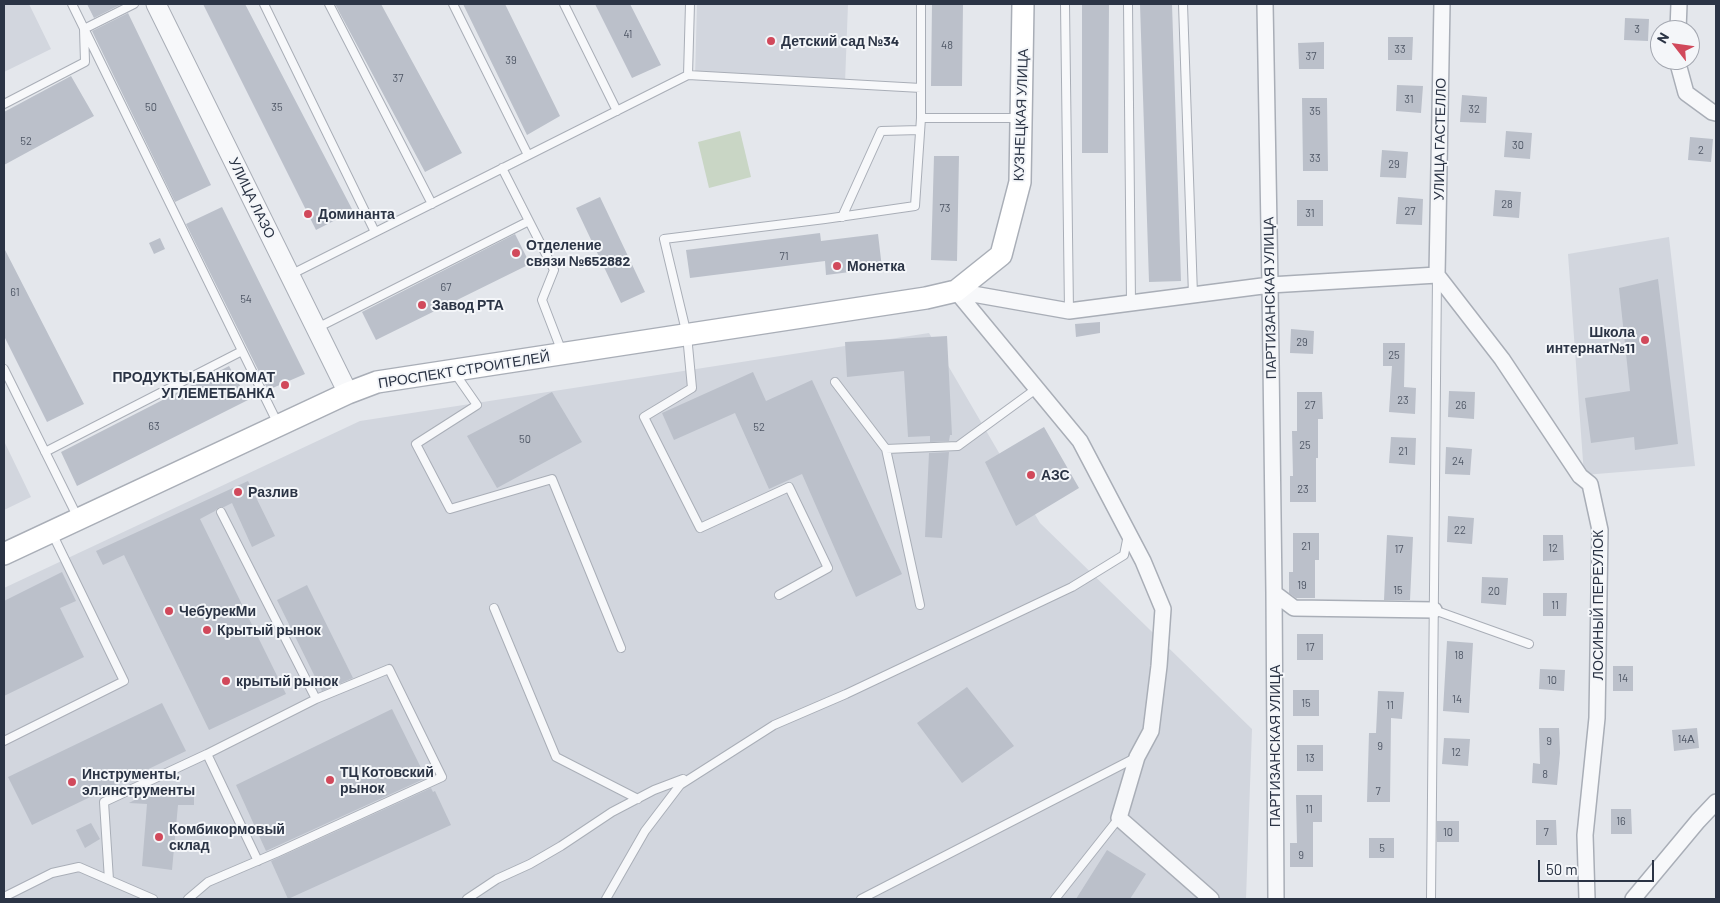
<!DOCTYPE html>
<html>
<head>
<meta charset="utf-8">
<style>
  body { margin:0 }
  #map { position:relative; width:1720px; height:903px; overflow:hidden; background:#e4e7ec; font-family:Barlow,sans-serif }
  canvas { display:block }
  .frame { position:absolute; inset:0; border:5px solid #2b3445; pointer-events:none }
  .north { position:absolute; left:1650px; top:20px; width:50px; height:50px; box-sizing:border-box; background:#f4f6f9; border:1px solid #a4a8b1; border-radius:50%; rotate:300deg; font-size:14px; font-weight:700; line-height:20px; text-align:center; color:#2b3445 }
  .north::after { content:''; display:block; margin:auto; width:18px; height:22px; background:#d1495b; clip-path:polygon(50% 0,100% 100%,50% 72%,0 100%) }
  .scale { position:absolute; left:1538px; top:860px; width:116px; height:22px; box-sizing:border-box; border:2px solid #2b3445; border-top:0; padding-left:6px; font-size:15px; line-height:18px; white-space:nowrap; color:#2b3445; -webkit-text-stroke:4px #f4f6f9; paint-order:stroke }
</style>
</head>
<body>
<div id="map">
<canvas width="1720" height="903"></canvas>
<div class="frame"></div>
<div class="north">N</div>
<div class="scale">50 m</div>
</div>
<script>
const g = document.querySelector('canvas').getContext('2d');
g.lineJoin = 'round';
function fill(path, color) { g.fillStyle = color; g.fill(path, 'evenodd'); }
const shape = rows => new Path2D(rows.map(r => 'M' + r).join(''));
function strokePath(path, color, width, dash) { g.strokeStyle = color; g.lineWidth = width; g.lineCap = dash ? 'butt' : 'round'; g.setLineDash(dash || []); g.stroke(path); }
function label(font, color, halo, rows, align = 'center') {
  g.font = font + ' Barlow,sans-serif'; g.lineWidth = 4; g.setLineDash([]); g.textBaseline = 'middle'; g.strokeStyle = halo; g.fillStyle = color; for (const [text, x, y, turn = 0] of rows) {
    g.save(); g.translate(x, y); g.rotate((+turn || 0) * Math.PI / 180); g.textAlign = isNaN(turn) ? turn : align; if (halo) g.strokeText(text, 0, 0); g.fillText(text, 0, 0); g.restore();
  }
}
const built = shape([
  [4,4,29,4,51,49,4,72],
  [697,4,848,4,845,83,695,78],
  [1669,237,1695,466,1584,475,1568,254],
  [929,333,1040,523,1252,729,1246,899,4,899,4,588,360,421],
  [4,441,31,497,4,510]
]);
const green = shape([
  [740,131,751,177,709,188,698,142]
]);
const building = shape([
  [87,4,122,4,94,18],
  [203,4,245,4,353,211,316,230],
  [335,4,381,4,462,153,425,172],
  [463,4,505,4,560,116,527,135],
  [595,4,630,4,661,65,632,78],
  [932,4,963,4,962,86,931,86],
  [1082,4,1109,4,1108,153,1082,153],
  [1140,4,1172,4,1181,281,1149,282],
  [128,13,211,185,175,202,92,31],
  [1625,18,1649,19,1648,41,1624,40],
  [1388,37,1413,37,1412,60,1388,60],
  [1324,42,1324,69,1299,69,1298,43],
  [71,76,94,116,4,165,4,112],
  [1397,85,1423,86,1421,113,1396,111],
  [1462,95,1487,97,1486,123,1460,122],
  [1302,98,1327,98,1328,171,1303,171],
  [1506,131,1532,133,1530,159,1504,157],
  [1690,137,1713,139,1711,162,1688,160],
  [1382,150,1408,152,1406,178,1380,177],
  [934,156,959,156,957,261,931,260],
  [1495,190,1521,192,1519,218,1493,216],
  [600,197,645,292,621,303,576,208],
  [1398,197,1423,199,1422,225,1396,224],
  [1297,200,1323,200,1323,226,1297,226],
  [222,207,305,374,268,390,186,224],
  [820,233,821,241,878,234,882,268,826,275,825,261,690,278,686,250],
  [515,234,530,264,376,340,362,312],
  [160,238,165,249,154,254,149,243],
  [4,248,84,404,47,422,4,336],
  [1658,279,1678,444,1635,450,1634,437,1591,443,1585,398,1630,391,1619,288],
  [1100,322,1100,333,1076,337,1075,324],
  [1291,329,1314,331,1313,354,1290,353],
  [947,336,952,435,950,435,949,441,930,442,930,436,908,437,904,371,847,377,845,342],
  [1383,343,1405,343,1404,387,1416,388,1415,414,1389,412,1392,366,1383,366],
  [229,366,248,400,77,486,61,452],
  [753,372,766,401,812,380,902,574,856,597,802,474,769,489,735,413,674,440,662,413],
  [1449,391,1475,392,1474,419,1448,417],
  [552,392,582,442,497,488,467,436],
  [1297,392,1322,392,1323,419,1318,419,1318,458,1316,458,1316,502,1290,502,1290,476,1293,476,1292,431,1297,431],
  [1044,427,1079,488,1016,526,985,462],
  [1391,437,1416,438,1415,465,1389,463],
  [1446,447,1472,449,1470,475,1445,474],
  [949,452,942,538,925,537,929,453],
  [248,481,275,536,252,547,232,503,224,507,219,507,215,511,200,519,286,694,209,730,124,555,103,565,96,551],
  [1448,516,1474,518,1472,544,1447,542],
  [1293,533,1319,533,1319,560,1315,560,1315,598,1296,598,1289,593,1289,572,1293,572],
  [1387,535,1413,537,1410,600,1384,600],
  [1543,535,1563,535,1564,560,1543,561],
  [62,572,76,601,60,608,84,657,4,696,4,601],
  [1482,577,1508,578,1506,605,1481,603],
  [307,585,353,678,322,691,277,600],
  [1543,593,1567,593,1566,616,1543,616],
  [1297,634,1323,634,1323,660,1297,660],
  [1447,641,1473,643,1469,713,1443,711],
  [1613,666,1633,666,1633,691,1613,691],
  [1540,669,1565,670,1564,691,1539,689],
  [967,687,1014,746,962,783,917,723],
  [1293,690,1319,690,1319,716,1293,716],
  [1378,691,1404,692,1402,719,1391,718,1390,802,1367,802,1369,733,1376,733],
  [162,703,186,751,32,825,8,777],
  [392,709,426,778,266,851,236,785],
  [1539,728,1559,728,1560,753,1557,785,1532,783,1533,763,1540,764],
  [1697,728,1699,748,1674,751,1672,730],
  [1444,738,1470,739,1468,766,1442,764],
  [1297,745,1323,745,1323,771,1297,771],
  [159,787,194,788,194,805,178,805,172,870,142,866,147,804,129,803],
  [431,788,433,792,435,791,451,825,288,899,271,861],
  [1296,795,1322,795,1322,822,1313,822,1313,867,1290,867,1290,843,1297,843],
  [1611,809,1631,809,1632,834,1611,834],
  [1536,820,1556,820,1557,845,1536,845],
  [1437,821,1459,821,1459,842,1437,842],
  [91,823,100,839,85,848,76,830],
  [1369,838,1394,838,1394,858,1369,858],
  [1107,850,1146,874,1130,899,1076,899]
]);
const service = shape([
  [72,4,278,424],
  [264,4,375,232],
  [329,4,432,204],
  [453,4,528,155],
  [564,4,617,111],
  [1065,4,1069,311],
  [1128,4,1131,303],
  [1183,4,1193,295],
  [688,75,921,88],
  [4,104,85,62,84,29,134,4],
  [921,118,1020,118],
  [502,168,529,221],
  [842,217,881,131,920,130],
  [290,275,688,75,690,4],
  [317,328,529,221,554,270,542,300,562,352],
  [4,369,78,518],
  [454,372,477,405,416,444,450,509,552,479,621,648],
  [835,382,886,449,920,605],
  [886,449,958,446,1036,389],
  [45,452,242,351],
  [779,595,828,568,789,487,700,528,644,417,692,388,687,335,664,239,825,219,915,206,921,118,921,4],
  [494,608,556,757,638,799],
  [1434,610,1529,644],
  [4,741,124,681,52,533],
  [207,754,258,861],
  [109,880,104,802,207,754,316,699,221,512],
  [4,897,52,873,79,867,153,899],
  [188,899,208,882,276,853,442,777,389,669,316,699],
  [467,899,497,879,530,864,561,846,612,812,654,790,683,779],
  [606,899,645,831,680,785,774,725,846,694,1072,587,1124,555,1128,535],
  [861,899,1137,757],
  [1055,899,1119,818],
  [1431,899,1437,277]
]);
const minor = shape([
  [1265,4,1270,285,1274,593,1294,608,1434,610],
  [1678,30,1679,4],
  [1677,60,1686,93,1712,112,1716,113],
  [1437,275,1502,359,1580,476,1590,484,1600,530,1597,718,1585,835,1587,899],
  [1437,275,1442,4],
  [956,291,1080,441,1143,561,1163,609,1159,666,1151,731,1137,757,1119,818,1211,899],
  [956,291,1069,311,1270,285,1437,275],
  [1274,593,1276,899],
  [1633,899,1698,821,1716,802]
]);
const tertiary = shape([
  [156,4,348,393]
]);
const secondary = shape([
  [4,554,348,393,377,382,926,298,956,291,1001,255,1020,182,1023,4]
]);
const markers = [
  [771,41,5,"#d1495b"],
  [308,214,5,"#d1495b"],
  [516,253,5,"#d1495b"],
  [837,266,5,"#d1495b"],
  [422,305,5,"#d1495b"],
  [1645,340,5,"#d1495b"],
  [285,385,5,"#d1495b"],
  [1031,475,5,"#d1495b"],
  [238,492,5,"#d1495b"],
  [169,611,5,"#d1495b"],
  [207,630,5,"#d1495b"],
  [226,681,5,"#d1495b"],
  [330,780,5,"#d1495b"],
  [72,782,5,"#d1495b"],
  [159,837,5,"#d1495b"]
];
const numberNames = [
  ["3",1637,29],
  ["41",628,34],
  ["48",947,45],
  ["33",1400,49],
  ["37",1311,56],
  ["39",511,60],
  ["37",398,78],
  ["31",1409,99],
  ["50",151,107],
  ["35",277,107],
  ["32",1474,109],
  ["35",1315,111],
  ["52",26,141],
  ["30",1518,145],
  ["2",1701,150],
  ["33",1315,158],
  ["29",1394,164],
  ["28",1507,204],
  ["73",945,208],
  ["27",1410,211],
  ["31",1310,213],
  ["71",784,256],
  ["67",446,287],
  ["61",15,292],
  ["54",246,299],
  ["29",1302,342],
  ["25",1394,355],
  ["23",1403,400],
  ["27",1310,405],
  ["26",1461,405],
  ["63",154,426],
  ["52",759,427],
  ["50",525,439],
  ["25",1305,445],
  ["21",1403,451],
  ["24",1458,461],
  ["23",1303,489],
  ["22",1460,530],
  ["21",1306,546],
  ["12",1553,548],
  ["17",1399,549],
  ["19",1302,585],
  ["15",1398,590],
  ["20",1494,591],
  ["11",1555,605],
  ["17",1310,647],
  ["18",1459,655],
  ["14",1623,678],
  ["10",1552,680],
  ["14",1457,699],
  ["15",1306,703],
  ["11",1390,705],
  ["14А",1686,739],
  ["9",1549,741],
  ["9",1380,746],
  ["12",1456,752],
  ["13",1310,758],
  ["8",1545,774],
  ["7",1378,791],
  ["11",1309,809],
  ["16",1621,821],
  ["10",1448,832],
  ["7",1546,832],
  ["5",1382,848],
  ["9",1301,855]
];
const poiNames = [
  ["Детский сад №34",781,41],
  ["Доминанта",318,214],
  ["Отделение",526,245],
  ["связи №652882",526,261],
  ["Монетка",847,266],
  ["Завод РТА",432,305],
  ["Школа",1635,332,"right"],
  ["интернат№11",1635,348,"right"],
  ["ПРОДУКТЫ,БАНКОМАТ",275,377,"right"],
  ["УГЛЕМЕТБАНКА",275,393,"right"],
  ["АЗС",1041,475],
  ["Разлив",248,492],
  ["ЧебурекМи",179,611],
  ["Крытый рынок",217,630],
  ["крытый рынок",236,681],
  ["ТЦ Котовский",340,772],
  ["рынок",340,788],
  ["Инструменты,",82,774],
  ["эл.инструменты",82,790],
  ["Комбикормовый",169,829],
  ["склад",169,845]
];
const streetNames = [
  ["КУЗНЕЦКАЯ УЛИЦА",1021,115,-88],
  ["УЛИЦА ГАСТЕЛЛО",1440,139,-89],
  ["УЛИЦА ЛАЗО",252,198,64],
  ["ПАРТИЗАНСКАЯ УЛИЦА",1270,298,-91],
  ["ПРОСПЕКТ СТРОИТЕЛЕЙ",464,370,-9],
  ["ЛОСИНЫЙ ПЕРЕУЛОК",1598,605,-90],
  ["ПАРТИЗАНСКАЯ УЛИЦА",1275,746,-90]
];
fill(built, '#d2d6de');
fill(green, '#c9d6c5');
fill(building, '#bbc0ca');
strokePath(service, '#a9aeb7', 10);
strokePath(minor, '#a9aeb7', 18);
strokePath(tertiary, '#a9aeb7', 21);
strokePath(secondary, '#a9aeb7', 24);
strokePath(service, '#f7f8fa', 8);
strokePath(minor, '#f7f8fa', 15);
strokePath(tertiary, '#f7f8fa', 19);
strokePath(secondary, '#fff', 21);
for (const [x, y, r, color] of markers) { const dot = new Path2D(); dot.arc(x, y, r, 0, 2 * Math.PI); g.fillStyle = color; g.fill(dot); strokePath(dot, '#f4f6f9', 2); }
label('11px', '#4f5766', null, numberNames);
label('bold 14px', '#2b3445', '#f4f6f9', poiNames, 'left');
label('14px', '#2b3445', '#f4f6f9', streetNames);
</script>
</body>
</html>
